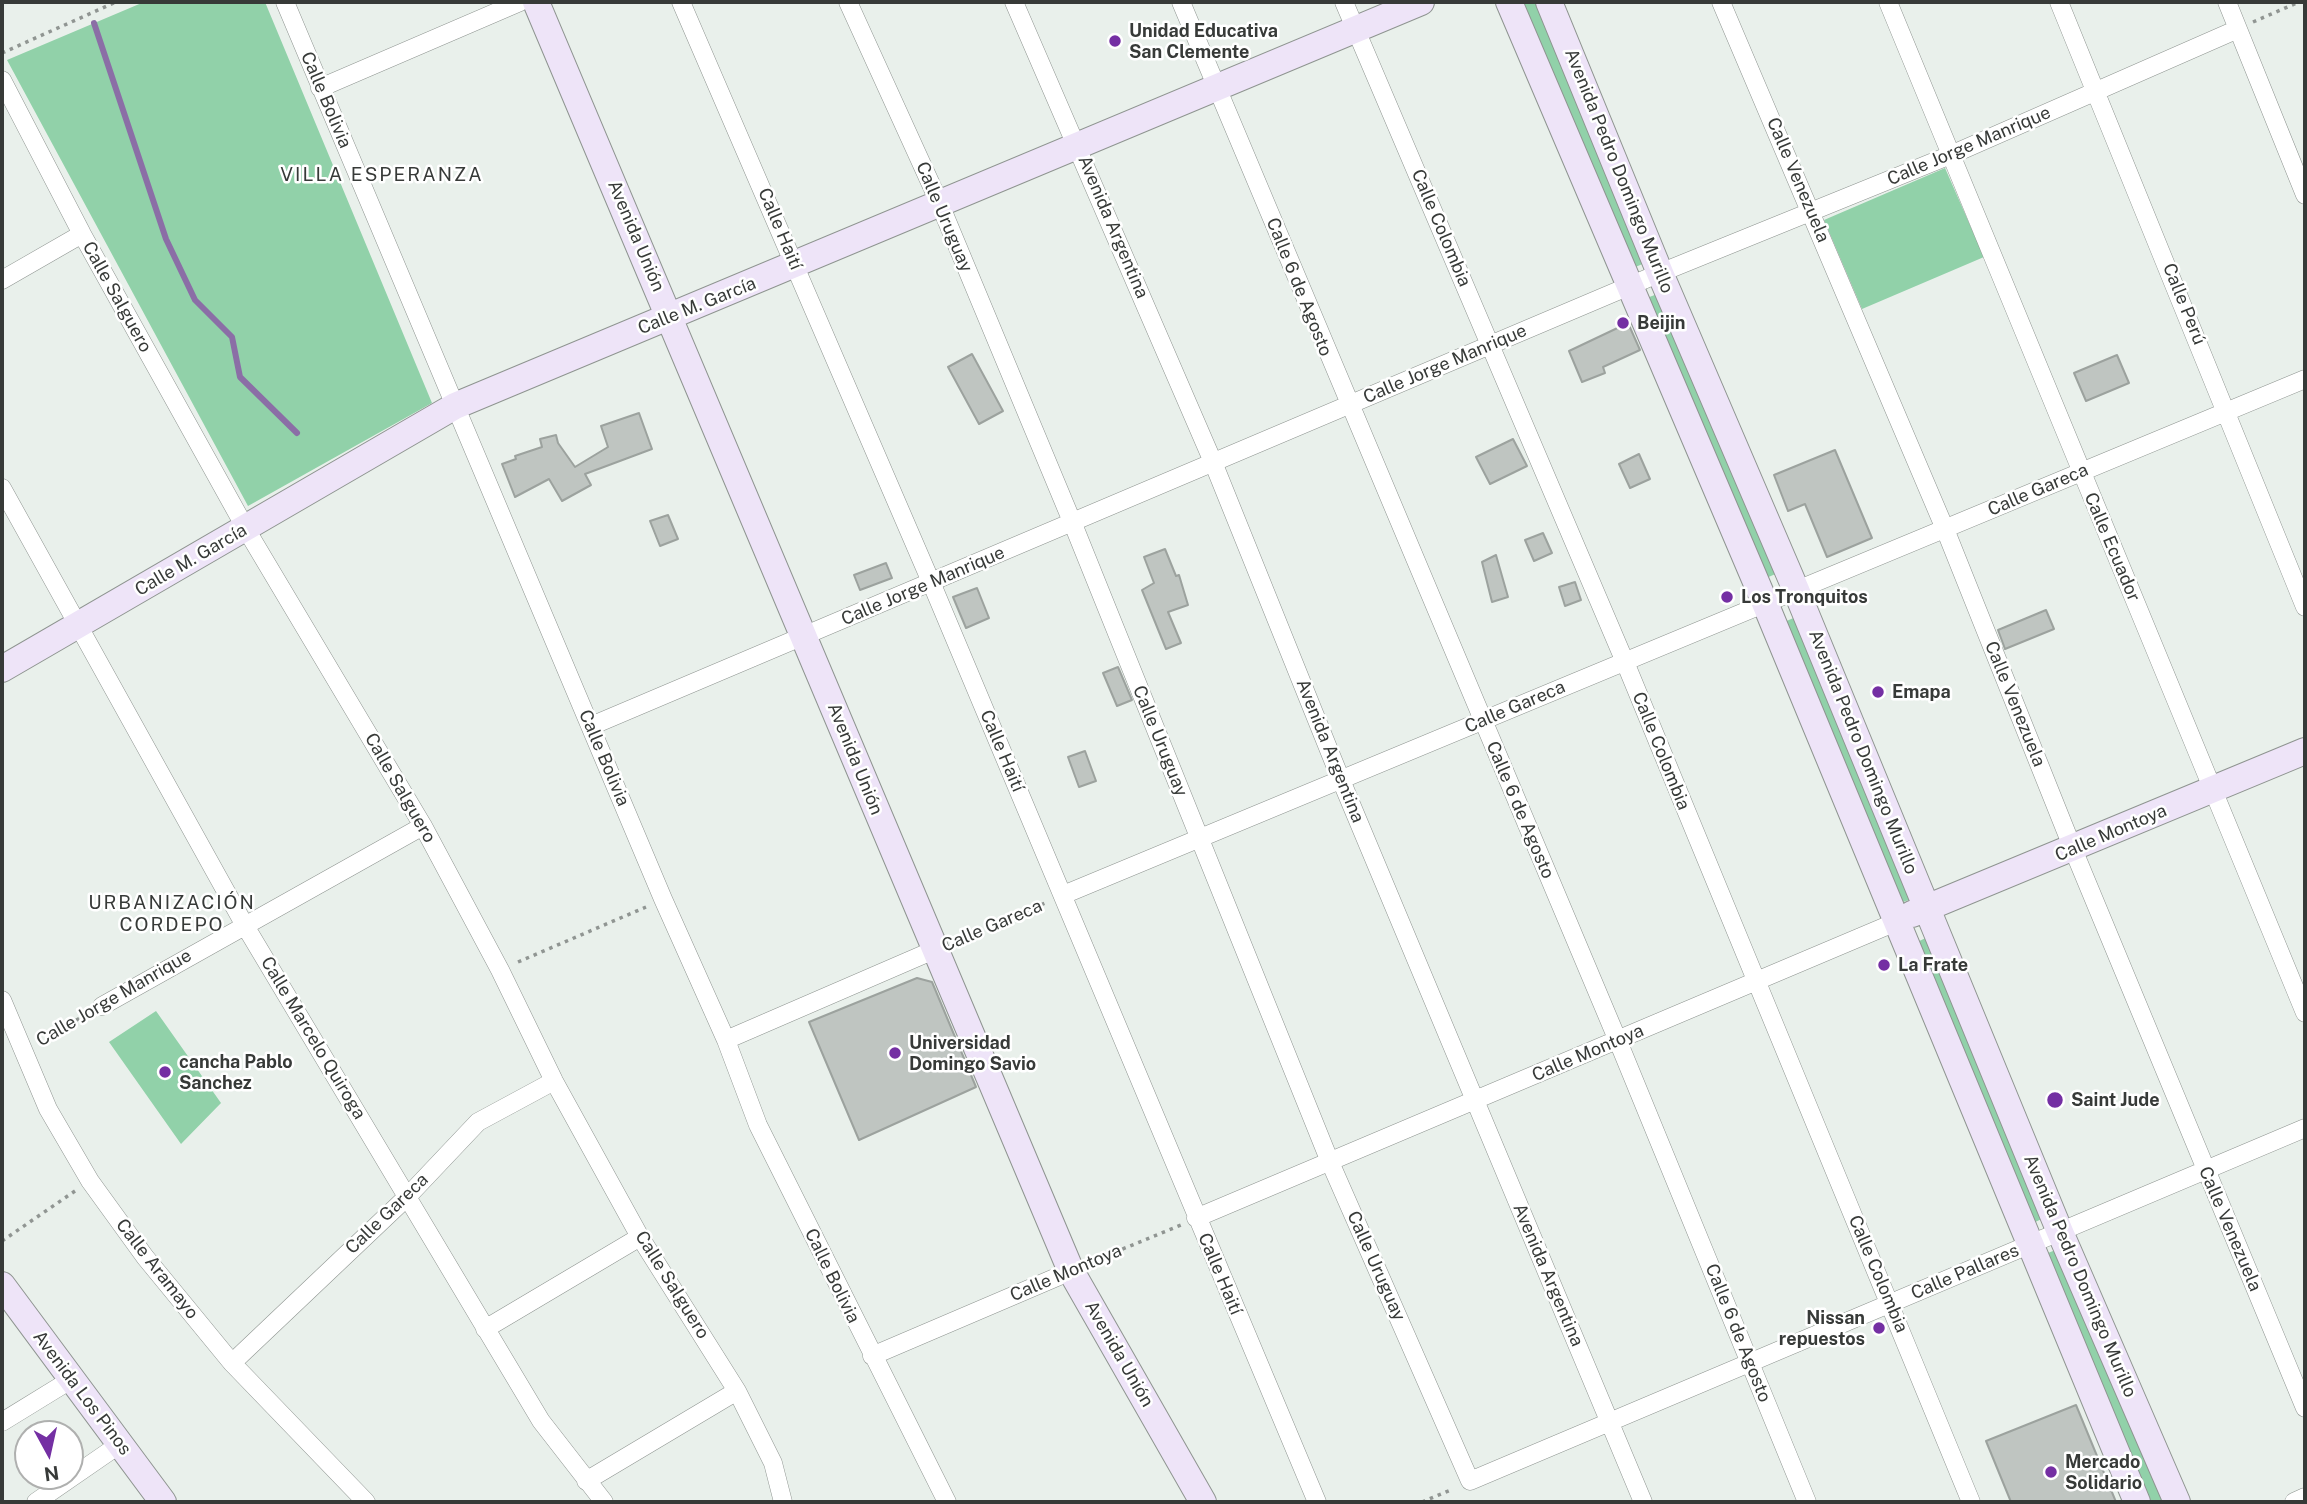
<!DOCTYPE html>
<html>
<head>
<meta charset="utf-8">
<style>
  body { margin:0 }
  #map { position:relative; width:2307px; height:1504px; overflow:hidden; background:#e9f0eb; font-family:"Public Sans",sans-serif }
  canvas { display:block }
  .frame { position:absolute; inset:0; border:4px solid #373a38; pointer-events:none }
  .north { position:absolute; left:14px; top:1420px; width:70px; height:70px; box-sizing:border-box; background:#fff; border:2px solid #afb0af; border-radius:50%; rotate:172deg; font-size:19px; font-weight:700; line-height:28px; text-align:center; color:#373a38 }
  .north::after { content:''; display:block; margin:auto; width:24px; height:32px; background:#742fa3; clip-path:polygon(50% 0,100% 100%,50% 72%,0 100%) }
</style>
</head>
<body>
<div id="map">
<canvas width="2307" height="1504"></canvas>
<div class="frame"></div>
<div class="north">N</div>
</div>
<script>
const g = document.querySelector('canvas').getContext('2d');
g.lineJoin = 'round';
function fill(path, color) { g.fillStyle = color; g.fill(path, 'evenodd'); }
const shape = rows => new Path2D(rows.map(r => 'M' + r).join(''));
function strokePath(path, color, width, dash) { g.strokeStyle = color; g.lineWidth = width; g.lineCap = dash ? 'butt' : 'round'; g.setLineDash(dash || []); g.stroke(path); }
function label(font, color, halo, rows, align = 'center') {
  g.font = font + ' "Public Sans",sans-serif'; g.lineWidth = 5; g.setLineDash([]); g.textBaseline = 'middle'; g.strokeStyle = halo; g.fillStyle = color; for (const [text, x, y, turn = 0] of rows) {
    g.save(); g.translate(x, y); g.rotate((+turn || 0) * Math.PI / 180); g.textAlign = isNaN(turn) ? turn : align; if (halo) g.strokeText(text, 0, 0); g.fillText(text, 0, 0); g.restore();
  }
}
const green = shape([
  [144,2,265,2,432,403,248,506,7,60],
  [1521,2,1539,2,1647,262,1631,269],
  [1945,168,1984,257,1862,309,1824,220],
  [1660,293,1780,572,1764,579,1644,299],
  [1798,616,1914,898,1898,904,1782,623],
  [1930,936,2046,1217,2031,1224,1915,943],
  [156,1011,221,1103,181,1144,109,1042],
  [2058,1249,2163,1502,2145,1502,2043,1255]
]);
const stream = shape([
  [94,23,166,239,195,300,232,337,240,377,297,433]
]);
const building = shape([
  [1628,323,1640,350,1603,367,1605,373,1582,382,1569,351,1628,323],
  [972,354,1003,411,979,424,948,367,972,354],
  [2117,355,2129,383,2086,401,2074,373,2117,355],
  [639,413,652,449,585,474,591,485,562,501,549,479,515,497,502,464,516,459,515,456,542,447,540,439,556,435,558,443,575,467,608,447,601,426,639,413],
  [1513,439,1527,466,1490,484,1476,457,1513,439],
  [1835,450,1872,538,1827,557,1805,504,1788,511,1774,475,1835,450],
  [1639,454,1650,479,1630,488,1619,464,1639,454],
  [668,515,678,539,660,546,650,521,668,515],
  [1543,533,1552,553,1534,561,1525,540,1543,533],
  [1165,549,1176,576,1179,575,1188,605,1168,612,1181,643,1166,649,1142,590,1154,583,1144,557,1165,549],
  [1496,555,1508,597,1492,602,1482,562,1496,555],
  [886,563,892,578,860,590,854,575,886,563],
  [1575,582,1581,600,1565,606,1559,587,1575,582],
  [977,588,989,618,966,628,953,597,977,588],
  [2046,610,2054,629,2005,649,1998,630,2046,610],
  [1118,667,1132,700,1117,706,1103,673,1118,667],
  [1085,751,1096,781,1079,787,1068,757,1085,751],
  [917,978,932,982,976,1087,859,1140,809,1022,917,978],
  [2076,1405,2116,1502,2011,1502,1986,1441,2076,1405]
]);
const path = shape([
  [2253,22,2299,2],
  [2,53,116,2],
  [955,941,1045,903],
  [518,962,646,907],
  [39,1041,87,1014],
  [2,1241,75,1191],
  [1091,1262,1181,1225],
  [1422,1502,1453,1489]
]);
const street = shape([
  [285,2,663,899,726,1040,758,1125,947,1502],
  [681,2,931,582,1317,1502],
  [848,2,939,202,1073,524,1330,1162,1470,1481,2305,1128],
  [1014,2,1213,462,1341,780,1643,1502],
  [1181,2,1618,1041,1807,1502],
  [1344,2,1625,662,1971,1502],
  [1721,2,1945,529,2073,849,2305,1408],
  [1888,2,2305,1013],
  [2059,2,2305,607],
  [2227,2,2305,195],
  [2,80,82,234,246,529,423,826,500,970,554,1081,640,1237,737,1391,773,1463,783,1502],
  [320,88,520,2],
  [2,280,82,234],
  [2,488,244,924,541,1421,604,1502],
  [591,726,1660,273,1953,154,2238,29],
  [1063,895,2305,379],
  [2,1000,48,1109,90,1181,145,1257,232,1363,366,1502],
  [102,1006,423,826],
  [726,1040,934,950],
  [1196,1218,1896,922],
  [485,1329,640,1237],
  [872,1356,1071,1271],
  [232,1363,408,1196,478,1122,554,1081],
  [2,1422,72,1379],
  [586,1481,737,1391],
  [36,1502,120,1444],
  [2294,1502,2305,1497]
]);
const secondary = shape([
  [536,2,1071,1271,1203,1502],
  [1509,2,1765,603,2137,1502],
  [1549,2,1660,273,1796,590,2060,1232,2177,1502],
  [2,669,455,406,1421,2],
  [1912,914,2305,751],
  [2,1285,163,1502]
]);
const markers = [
  [1115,41,7,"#742fa3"],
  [1623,323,7,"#742fa3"],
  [1727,597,7,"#742fa3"],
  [1878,692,7,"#742fa3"],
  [1884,965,7,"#742fa3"],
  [895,1053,7,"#742fa3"],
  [165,1072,7,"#742fa3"],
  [2055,1100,9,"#742fa3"],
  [1879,1328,7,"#742fa3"],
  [2051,1472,7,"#742fa3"]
];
const poiNames = [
  ["Unidad Educativa",1129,31],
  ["San Clemente",1129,52],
  ["Beijin",1637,323],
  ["Los Tronquitos",1741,597],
  ["Emapa",1892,692],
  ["La Frate",1898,965],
  ["Universidad",909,1043],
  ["Domingo Savio",909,1064],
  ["cancha Pablo",179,1062],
  ["Sanchez",179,1083],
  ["Saint Jude",2071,1100],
  ["Nissan",1865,1318,"right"],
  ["repuestos",1865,1339,"right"],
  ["Mercado",2065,1462],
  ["Solidario",2065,1483]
];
const streetNames = [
  ["Calle Bolivia",326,100,67],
  ["Calle Jorge Manrique",1969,146,-23],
  ["Avenida Pedro Domingo Murillo",1619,171,68],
  ["Calle Venezuela",1798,180,67],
  ["Calle Uruguay",944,217,67],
  ["Avenida Argentina",1113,227,67],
  ["Calle Colombia",1441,228,67],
  ["Calle Haití",780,229,67],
  ["Avenida Unión",636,236,67],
  ["Calle 6 de Agosto",1299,287,68],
  ["Calle Salguero",117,297,61],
  ["Calle Perú",2184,304,68],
  ["Calle M. García",697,306,-22],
  ["Calle Jorge Manrique",1445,364,-23],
  ["Calle Gareca",2038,490,-23],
  ["Calle Ecuador",2112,547,67],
  ["Calle M. García",191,560,-30],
  ["Calle Jorge Manrique",923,586,-23],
  ["Calle Venezuela",2015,704,68],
  ["Calle Gareca",1515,707,-23],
  ["Calle Uruguay",1160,741,68],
  ["Calle Haití",1002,751,67],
  ["Avenida Argentina",1330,751,68],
  ["Calle Colombia",1661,751,68],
  ["Avenida Pedro Domingo Murillo",1863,752,68],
  ["Calle Bolivia",604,758,67],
  ["Avenida Unión",855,759,68],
  ["Calle Salguero",400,788,60],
  ["Calle 6 de Agosto",1520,810,67],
  ["Calle Montoya",2111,833,-23],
  ["Calle Gareca",992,926,-23],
  ["Calle Jorge Manrique",114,998,-30],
  ["Calle Marcelo Quiroga",313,1038,59],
  ["Calle Montoya",1588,1053,-23],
  ["Calle Gareca",387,1214,-44],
  ["Calle Venezuela",2230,1229,67],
  ["Calle Uruguay",1376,1266,66],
  ["Calle Aramayo",157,1269,52],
  ["Calle Pallares",1965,1272,-23],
  ["Calle Montoya",1066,1273,-23],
  ["Calle Haití",1220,1274,67],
  ["Calle Colombia",1878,1274,67],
  ["Avenida Argentina",1548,1275,67],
  ["Calle Bolivia",832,1276,64],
  ["Avenida Pedro Domingo Murillo",2080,1276,67],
  ["Calle Salguero",672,1285,58],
  ["Calle 6 de Agosto",1738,1333,68],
  ["Avenida Unión",1119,1354,60],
  ["Avenida Los Pinos",82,1393,53]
];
const neighbourhoodNames = [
  ["VILLA ESPERANZA",382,175],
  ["URBANIZACIÓN",172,903],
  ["CORDEPO",172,925]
];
fill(green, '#91d1a9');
strokePath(stream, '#8b6ea6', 6);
fill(building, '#bfc5c1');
strokePath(building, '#9ca29e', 2);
strokePath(street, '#8e9490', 19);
strokePath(secondary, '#8e9490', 28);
strokePath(path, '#909592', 3.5, [3.5, 5]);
strokePath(street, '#fff', 18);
strokePath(secondary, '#eee4f8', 26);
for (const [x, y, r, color] of markers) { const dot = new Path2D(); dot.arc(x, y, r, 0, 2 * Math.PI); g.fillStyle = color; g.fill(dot); strokePath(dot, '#fff', 2.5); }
label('bold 18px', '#373a38', '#fff', poiNames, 'left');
label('18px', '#373a38', '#fff', streetNames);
g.letterSpacing = '2px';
label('19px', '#373a38', '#fff', neighbourhoodNames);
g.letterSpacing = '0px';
</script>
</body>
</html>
